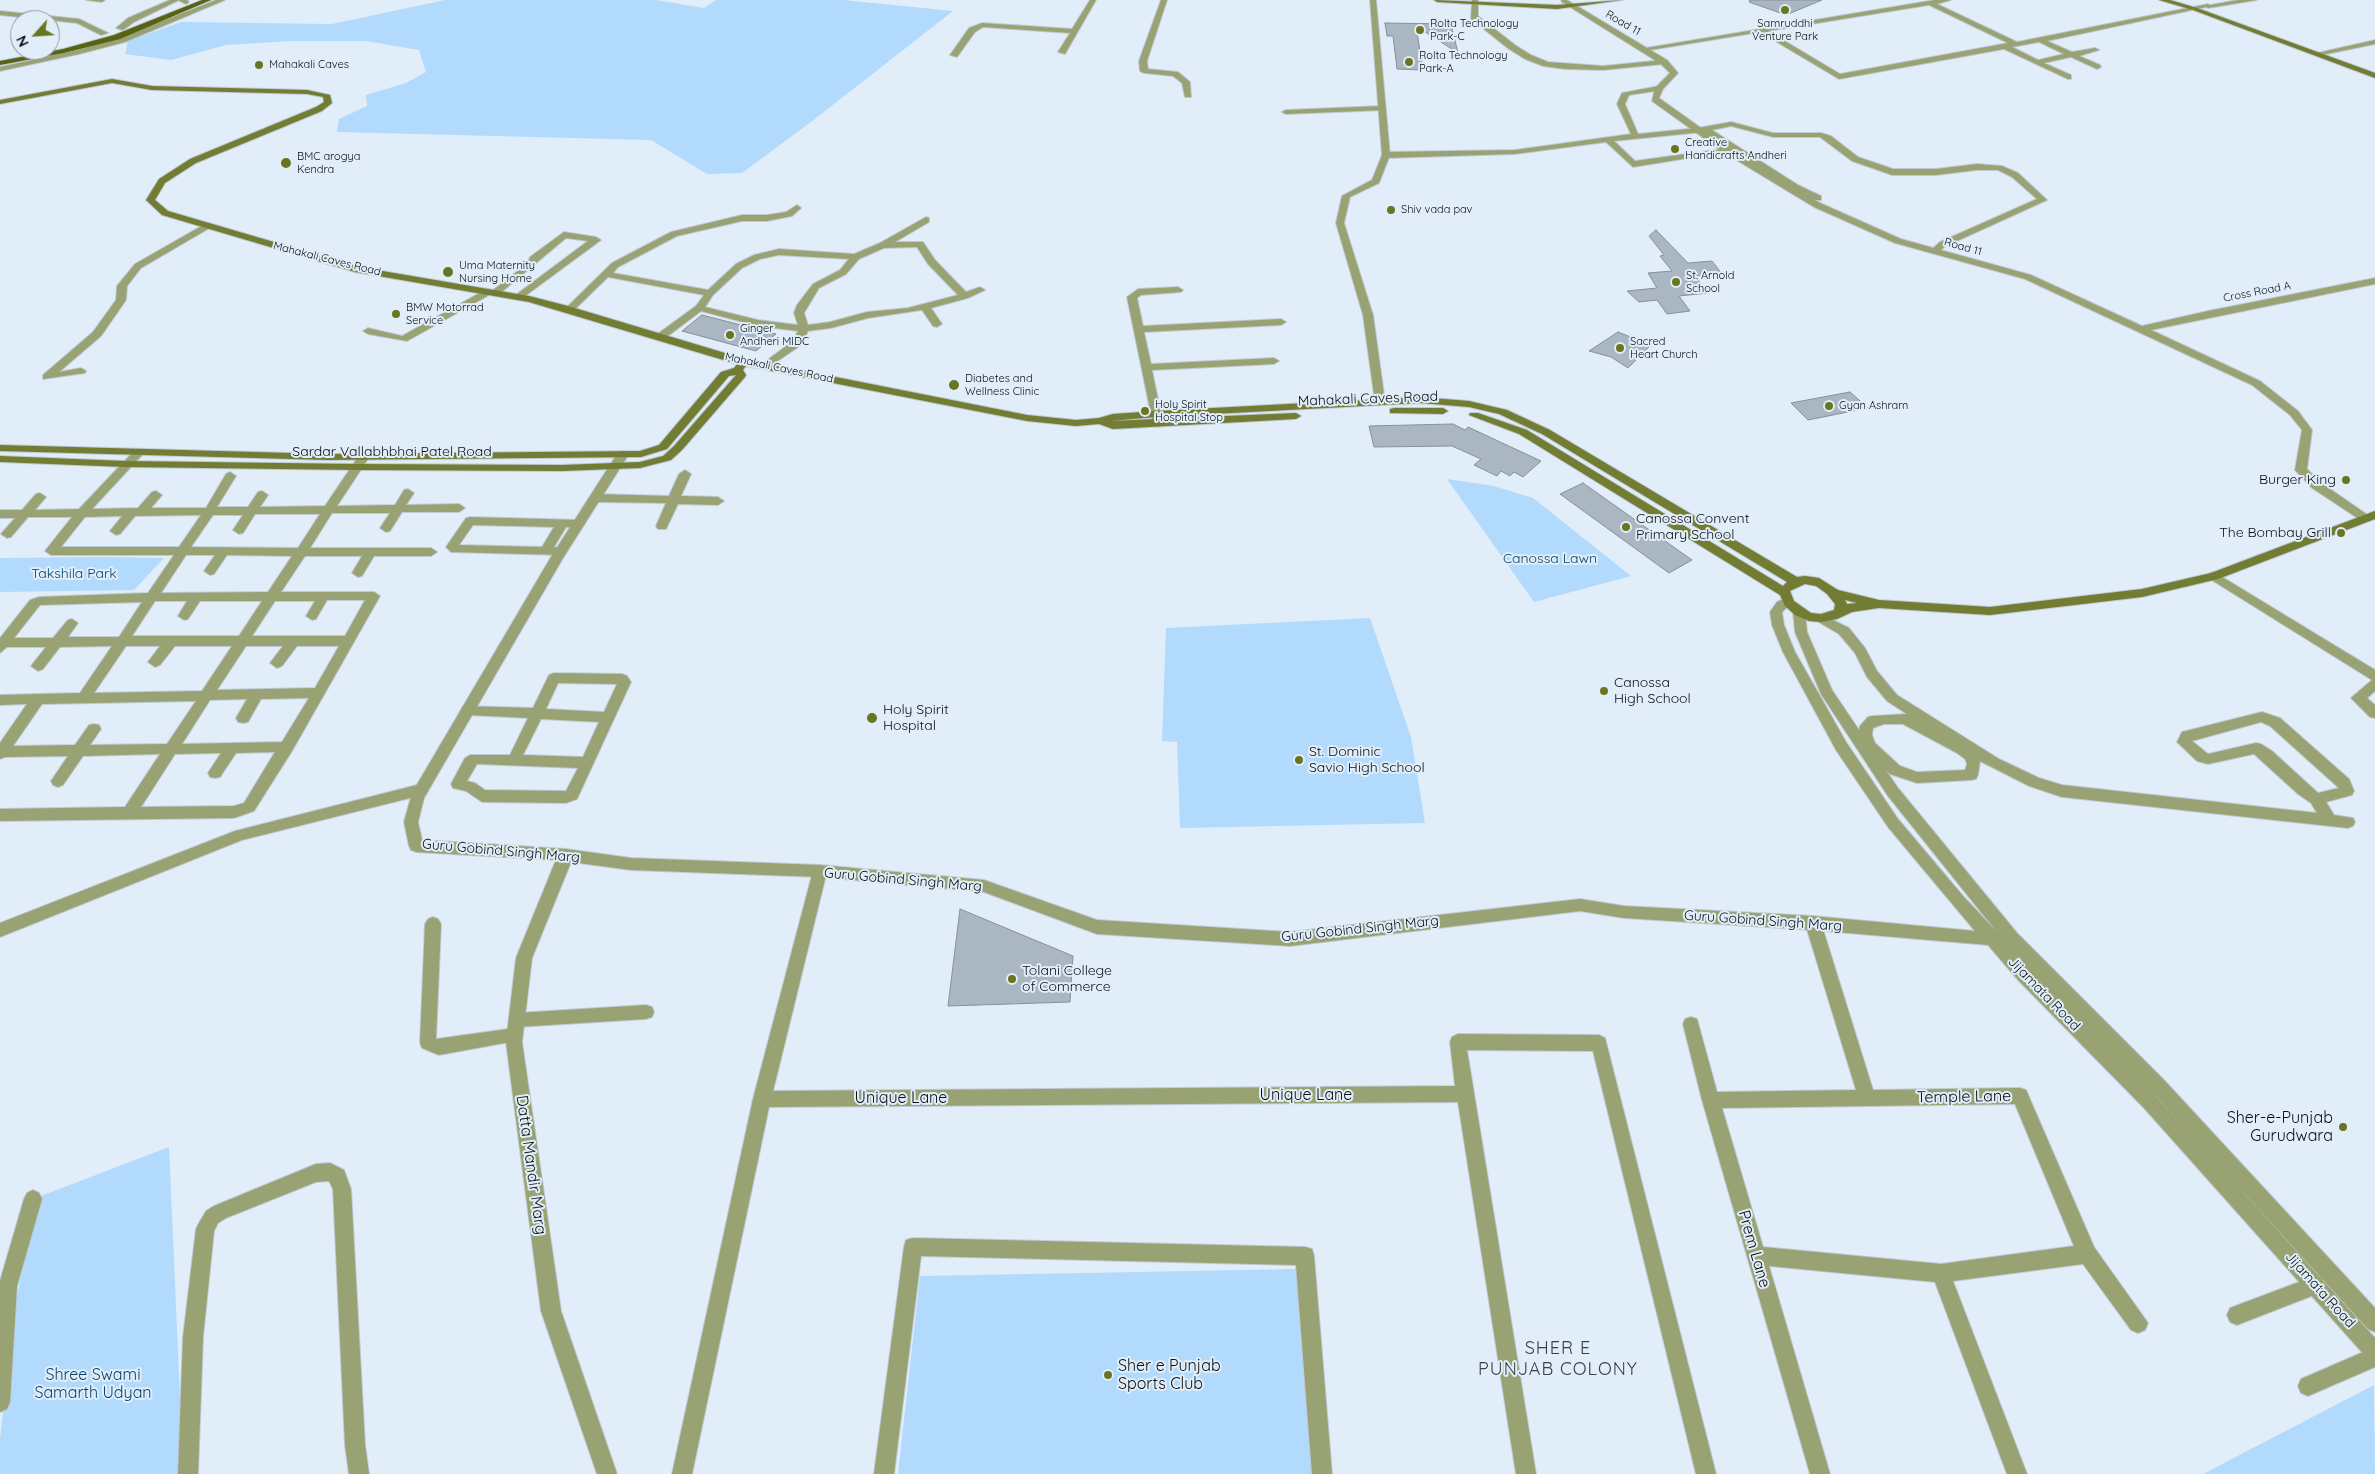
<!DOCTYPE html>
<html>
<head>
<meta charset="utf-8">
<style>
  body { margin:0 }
  #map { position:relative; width:2375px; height:1474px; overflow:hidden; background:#e1eef9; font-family:Quicksand,sans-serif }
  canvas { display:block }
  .north { position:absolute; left:10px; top:10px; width:50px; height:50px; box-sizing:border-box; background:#e1eef9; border:1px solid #8b949d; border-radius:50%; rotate:244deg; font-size:14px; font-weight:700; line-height:20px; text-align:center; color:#0a0e12 }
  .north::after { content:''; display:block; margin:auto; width:18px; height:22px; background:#6a7520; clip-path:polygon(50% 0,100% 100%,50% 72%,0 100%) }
</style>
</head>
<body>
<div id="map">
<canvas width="2375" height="1474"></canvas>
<div class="north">N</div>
</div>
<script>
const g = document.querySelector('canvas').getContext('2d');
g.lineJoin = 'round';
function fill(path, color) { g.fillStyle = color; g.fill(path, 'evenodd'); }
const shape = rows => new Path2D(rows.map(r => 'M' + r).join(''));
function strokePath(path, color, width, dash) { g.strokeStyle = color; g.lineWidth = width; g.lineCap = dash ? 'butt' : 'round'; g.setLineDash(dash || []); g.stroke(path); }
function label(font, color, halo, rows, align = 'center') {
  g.font = font + ' Quicksand,sans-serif'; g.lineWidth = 4; g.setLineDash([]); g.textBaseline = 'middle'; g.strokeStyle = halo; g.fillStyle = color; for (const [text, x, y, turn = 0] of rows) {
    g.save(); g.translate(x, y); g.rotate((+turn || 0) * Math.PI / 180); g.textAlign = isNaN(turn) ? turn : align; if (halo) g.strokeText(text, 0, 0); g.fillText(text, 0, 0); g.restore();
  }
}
const green = shape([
  [445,0,656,0,704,8,716,0,843,0,953,11,811,122,742,173,707,174,651,140,337,132,339,119,367,106,366,95,406,83,426,72,419,50,366,41,291,41,226,45,171,60,125,54,128,41,181,22,332,24],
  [1447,479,1494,486,1533,498,1631,576,1534,602],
  [104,557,164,558,134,590,0,592,0,558],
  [1370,618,1411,737,1425,823,1180,828,1177,742,1162,741,1166,628],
  [169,1147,181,1420,179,1474,0,1474,0,1439,13,1323,33,1199],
  [1298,1269,1314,1474,898,1474,920,1276],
  [2374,1385,2375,1474,2203,1474]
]);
const building = shape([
  [1750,0,1822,0,1786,15,1749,2,1750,0],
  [1385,23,1451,24,1458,53,1416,26,1423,70,1397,69,1393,36,1387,36,1385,23],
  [1656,230,1688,263,1712,261,1722,274,1695,276,1708,293,1679,296,1690,311,1667,314,1657,300,1639,302,1627,291,1657,288,1648,273,1672,271,1660,256,1664,255,1649,236,1656,230],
  [702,315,776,334,756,351,682,331,702,315],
  [1618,332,1651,345,1628,368,1611,357,1589,351,1618,332],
  [1850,392,1868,408,1808,420,1791,403,1850,392],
  [1453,424,1465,430,1468,427,1541,461,1523,477,1514,472,1510,476,1501,471,1497,476,1474,465,1481,459,1452,446,1374,447,1369,426,1453,424],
  [1583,483,1692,560,1669,573,1560,494,1583,483],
  [960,909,1073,956,1070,1002,948,1006,960,909]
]);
const minor = shape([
  [86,0,105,0,102,2,86,0],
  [178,0,187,0,189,2,186,4,178,0],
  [1090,0,1096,0,1065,54,1058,52,1070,33,983,27,975,32,957,57,950,55,969,28,982,23,1072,29,1090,0],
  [1161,0,1167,0,1147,61,1148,69,1178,72,1190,82,1191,97,1185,97,1182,83,1173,76,1144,73,1140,71,1139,61,1161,0],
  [1472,0,1478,0,1478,16,1515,45,1531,55,1548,62,1603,66,1664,60,1668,62,1664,64,1603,70,1565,69,1543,66,1525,59,1509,49,1471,19,1472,0],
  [1935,0,1951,0,1937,4,2017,42,2208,4,2211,6,2047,41,2072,52,2095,48,2099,50,2079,56,2100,65,2101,67,2097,69,2071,57,2044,63,2071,75,2071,79,2068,79,2004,49,1839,79,1760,32,1644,51,1640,49,1935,0],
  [1929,5,2008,43,1840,74,1768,31,1929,5],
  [2039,42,2064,54,2038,60,2012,47,2039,42],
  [0,11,79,19,108,33,101,35,77,23,0,15,0,11],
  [2375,40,2375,44,2317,56,2313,54,2375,40],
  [1659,86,1662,86,1662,90,1629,95,1625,104,1638,134,1698,128,1731,122,1773,133,1821,133,1831,136,1858,157,1893,169,1936,169,1977,164,2002,166,2018,173,2047,200,1946,246,1935,254,1930,251,1940,242,2037,199,2012,177,1998,170,1977,170,1936,175,1892,175,1852,161,1820,137,1773,137,1731,126,1712,130,1798,185,1821,196,1821,200,1815,200,1792,189,1729,148,1729,152,1726,152,1633,167,1606,142,1515,154,1386,158,1382,155,1386,152,1515,150,1631,134,1617,104,1622,93,1659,86],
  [1703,132,1729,148,1635,161,1614,141,1703,132],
  [1382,106,1385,106,1385,110,1286,114,1282,112,1286,110,1382,106],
  [797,205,801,208,792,216,767,221,742,221,677,236,618,267,613,273,708,290,736,264,754,255,779,249,854,254,880,243,926,217,929,218,929,222,895,242,923,242,935,260,966,292,980,287,985,290,968,298,931,308,942,324,937,327,933,326,922,310,868,318,831,328,808,331,801,345,766,369,762,368,762,364,793,341,798,331,758,326,701,311,664,339,656,339,656,335,696,306,704,295,608,277,573,311,567,311,565,309,612,263,671,232,742,215,767,215,786,212,797,205],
  [917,247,928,264,958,295,908,308,867,312,830,322,808,325,804,313,819,288,846,274,859,259,884,248,917,247],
  [779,255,849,259,840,270,813,284,797,305,794,313,798,325,758,320,705,307,713,295,742,268,760,259,779,255],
  [205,224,213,226,141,268,127,286,126,300,101,336,59,372,81,368,86,371,85,373,43,379,43,375,93,332,116,300,117,286,135,264,205,224],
  [564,232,596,237,601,240,521,299,513,297,588,241,566,238,498,295,491,294,407,341,368,334,363,331,368,328,402,336,485,290,492,291,528,263,530,257,564,232],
  [1178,287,1183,290,1181,292,1141,295,1137,298,1143,326,1281,319,1286,322,1281,325,1144,332,1151,364,1274,358,1279,361,1274,364,1152,370,1163,424,1158,427,1153,424,1127,297,1138,289,1178,287],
  [139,449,143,450,143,454,92,509,138,508,152,492,156,491,162,495,151,508,206,508,226,474,230,472,236,476,217,507,248,507,258,492,262,491,268,495,260,507,325,506,360,454,364,453,370,456,337,506,395,505,404,490,408,489,414,493,406,505,459,504,465,508,459,512,402,512,390,531,386,532,380,528,390,513,332,513,310,548,431,548,437,552,431,556,374,556,362,576,358,577,352,573,362,556,305,556,281,592,374,592,380,596,292,751,254,811,234,818,0,821,0,809,125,807,160,754,83,756,63,785,58,787,53,785,51,781,68,756,5,757,0,759,0,743,27,704,0,705,0,695,80,693,112,646,60,647,43,669,38,671,31,666,46,647,7,647,0,653,0,638,30,600,39,597,148,593,174,555,51,555,45,551,72,517,28,517,11,537,7,538,1,534,15,518,0,518,0,510,22,510,36,494,40,493,46,497,35,510,79,509,135,450,139,449],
  [255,514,320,514,298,548,191,547,213,515,243,515,233,530,239,534,243,533,255,514],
  [201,515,179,547,61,547,85,517,122,516,110,531,116,535,120,534,135,516,201,515],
  [186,555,215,555,204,571,210,575,214,574,227,555,292,556,268,592,161,593,186,555],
  [327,600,365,600,345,636,252,636,275,601,315,601,306,616,312,620,316,619,327,600],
  [155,601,187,601,178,616,184,620,188,619,200,601,262,601,239,636,132,636,155,601],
  [142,602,119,637,68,637,78,623,72,619,68,620,53,638,14,638,40,605,142,602],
  [126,646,160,646,148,662,155,667,160,665,175,646,232,646,202,691,94,693,126,646],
  [246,646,283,646,270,663,277,668,282,666,297,646,339,646,315,688,217,690,246,646],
  [309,698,282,742,182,744,210,700,247,699,236,718,238,722,243,723,248,722,261,699,309,698],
  [196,701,167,744,90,745,101,729,99,725,94,724,89,725,75,745,13,746,42,704,196,701],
  [275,752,244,803,234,806,141,807,175,754,221,753,208,773,210,777,215,778,220,777,236,753,275,752],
  [685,470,691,474,681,496,718,497,724,501,718,505,678,504,666,529,658,529,656,526,666,503,595,502,589,498,595,494,669,496,679,474,685,470],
  [470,517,579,520,585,524,579,528,566,527,554,547,565,548,567,551,561,555,451,552,446,547,466,518,470,517],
  [473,525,554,527,542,547,459,545,473,525],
  [2214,572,2375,670,2375,691,2367,698,2375,705,2375,718,2370,717,2351,698,2372,680,2210,579,2208,576,2210,573,2214,572],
  [1821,614,1849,628,1865,648,1877,671,1897,695,1999,759,2039,778,2062,785,2317,813,2311,803,2298,794,2254,754,2208,764,2197,761,2177,742,2182,732,2262,712,2280,718,2349,779,2354,791,2352,795,2326,802,2334,815,2353,818,2355,822,2353,826,2348,828,2062,797,2029,786,1980,761,1978,775,1976,779,1971,780,1917,783,1890,774,1865,750,1858,735,1860,726,1868,717,1873,716,1907,714,1887,701,1867,677,1855,653,1839,634,1817,621,1815,618,1821,614],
  [2261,722,2270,726,2339,788,2318,793,2272,751,2261,744,2256,743,2208,754,2192,741,2261,722],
  [1884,724,1903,724,1957,753,1965,759,1967,764,1965,770,1917,772,1900,766,1875,743,1872,735,1873,728,1884,724],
  [554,673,622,674,627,676,631,682,577,799,566,803,482,802,466,791,453,788,451,784,465,758,470,755,510,755,528,718,468,715,463,714,461,710,463,706,533,708,549,675,554,673],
  [558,683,617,684,604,712,546,709,558,683],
  [541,719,599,722,583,757,523,755,541,719],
  [477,764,578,768,566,791,485,790,475,783,467,781,477,764],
  [421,784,426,786,428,790,426,794,242,840,0,937,0,923,235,831,421,784],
  [820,865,825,867,827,871,773,1091,1455,1086,1450,1042,1452,1037,1458,1034,1599,1035,1605,1038,1716,1474,1696,1474,1593,1051,1467,1050,1536,1474,1516,1474,1458,1102,769,1107,692,1474,672,1474,753,1099,813,871,815,867,820,865],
  [1813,916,1818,918,1821,923,1873,1090,2020,1088,2026,1090,2094,1247,2148,1323,2145,1330,2138,1333,2131,1330,2083,1264,1953,1281,2027,1474,2007,1474,1935,1282,1769,1266,1830,1474,1810,1474,1702,1100,1683,1024,1685,1019,1691,1017,1697,1019,1717,1092,1856,1090,1805,923,1808,918,1813,916],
  [2015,1104,2074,1246,1941,1264,1763,1247,1722,1108,2015,1104],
  [433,917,438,919,441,924,436,1039,515,1028,521,1030,523,1035,521,1040,439,1055,422,1048,420,1043,425,924,428,919,433,917],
  [646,1005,652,1007,654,1012,652,1017,646,1019,517,1027,511,1025,509,1020,511,1015,517,1013,646,1005],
  [330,1163,344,1170,351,1189,365,1445,369,1474,349,1474,345,1445,333,1189,329,1181,316,1182,226,1218,218,1223,214,1231,203,1337,198,1474,178,1474,183,1337,196,1229,199,1223,206,1211,214,1206,316,1164,330,1163],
  [33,1190,39,1193,42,1199,17,1286,10,1402,7,1409,0,1412,0,1281,24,1199,27,1193,33,1190],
  [913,1238,1305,1247,1312,1249,1314,1256,1332,1474,1312,1474,1296,1265,921,1256,894,1474,874,1474,904,1247,906,1240,913,1238],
  [2315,1276,2322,1278,2324,1285,2322,1292,2237,1325,2230,1322,2227,1315,2230,1308,2315,1276],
  [2375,1347,2375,1367,2308,1396,2301,1393,2298,1386,2301,1379,2375,1347]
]);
const tertiary = shape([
  [170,0,179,0,134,22,123,30,116,28,128,18,170,0],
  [216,0,225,0,125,42,79,54,0,71,0,67,78,50,119,38,216,0],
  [1370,0,1376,0,1390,155,1379,183,1350,197,1344,223,1373,315,1385,402,1380,405,1375,402,1363,315,1336,223,1342,196,1372,180,1382,155,1370,0],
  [1561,0,1567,0,1667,60,1678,73,1663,89,1659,98,1729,148,1820,203,1901,239,2031,275,2142,326,2208,311,2375,278,2375,284,2151,330,2260,381,2298,411,2312,430,2307,469,2320,482,2372,518,2370,521,2362,521,2312,488,2297,472,2295,470,2302,430,2290,415,2252,385,2025,279,1895,243,1814,207,1723,152,1652,101,1655,88,1670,73,1661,64,1562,2,1561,0],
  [2238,0,2257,0,2208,8,2205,6,2238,0],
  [623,451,629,454,563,558,424,798,418,822,422,840,566,849,631,858,820,865,984,880,1097,920,1290,932,1580,899,1624,906,1813,916,1975,931,1888,827,1836,750,1783,652,1772,625,1770,612,1777,602,1788,597,1794,601,1782,612,1784,625,1795,652,1846,742,1898,819,1963,896,1997,932,1888,796,1821,694,1795,632,1793,612,1795,609,1803,609,1805,612,1807,632,1832,690,1898,788,2017,933,2164,1080,2375,1308,2375,1332,2368,1329,2152,1092,2007,945,2156,1096,2375,1338,2375,1362,2368,1359,2144,1108,2019,981,1988,945,1813,930,1624,918,1580,911,1290,946,1097,934,984,892,820,877,631,870,571,862,532,958,522,1042,561,1311,617,1474,597,1474,541,1311,506,1042,516,958,556,860,416,852,411,850,409,846,404,822,412,793,551,557,617,454,623,451]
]);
const secondary = shape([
  [1434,0,1557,5,1622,0,1557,9,1437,2,1434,0],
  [2159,0,2170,0,2197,8,2375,73,2375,78,2193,10,2159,0],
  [112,79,152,86,307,90,330,95,332,103,322,111,196,163,165,183,155,200,168,211,359,267,529,296,568,306,745,359,1027,415,1076,420,1099,418,1113,414,1156,411,1420,397,1469,401,1507,410,1550,430,1797,577,1805,576,1819,578,1838,590,1879,600,1990,607,2142,589,2211,573,2375,511,2375,519,2218,579,2142,597,1990,615,1879,608,1852,612,1837,619,1821,622,1809,621,1795,615,1785,606,1780,595,1519,434,1469,415,1470,413,1478,413,1527,430,1783,586,1787,582,1542,434,1499,414,1469,407,1420,403,1156,417,1110,421,1296,413,1301,416,1296,419,1113,429,1099,424,1076,426,1027,421,746,366,743,370,746,375,745,377,682,450,671,460,640,468,562,471,357,470,126,467,0,462,0,456,126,461,357,464,562,465,640,462,663,456,674,446,736,375,729,376,667,449,641,457,328,460,0,451,0,445,328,454,640,451,659,445,721,372,734,368,737,364,529,302,355,272,162,215,146,200,159,179,190,159,316,107,324,102,323,97,307,94,152,90,112,83,0,104,0,100,112,79],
  [1805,584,1816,586,1827,594,1835,604,1834,610,1821,614,1811,613,1794,601,1790,591,1805,584],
  [1845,600,1857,603,1847,604,1845,600],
  [1394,408,1443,408,1448,411,1443,414,1390,413,1390,409,1394,408]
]);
const primary = shape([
  [202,0,211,0,120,39,64,53,0,65,0,61,63,49,114,35,202,0]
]);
const markers = [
  [1785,10,5,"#6a7520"],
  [1420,30,5,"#6a7520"],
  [1409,62,5,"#6a7520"],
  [259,65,5,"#6a7520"],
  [1675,149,5,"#6a7520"],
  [286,163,6,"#6a7520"],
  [1391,210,5,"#6a7520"],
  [448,272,6,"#6a7520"],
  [1676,282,5,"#6a7520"],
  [396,314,5,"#6a7520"],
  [730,335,5,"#6a7520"],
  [1620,348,5,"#6a7520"],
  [954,385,6,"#6a7520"],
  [1829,406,5,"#6a7520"],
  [1145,411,5,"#6a7520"],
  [2346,480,5,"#6a7520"],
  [1626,527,5,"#6a7520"],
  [2341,533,5,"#6a7520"],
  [1604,691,5,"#6a7520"],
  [872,718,6,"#6a7520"],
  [1299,760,5,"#6a7520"],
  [1012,979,5,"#6a7520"],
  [2343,1127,5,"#6a7520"],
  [1108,1375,5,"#6a7520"]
];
const farStreetnames = [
  ["Road 11",1623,23,30],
  ["Road 11",1963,247,16],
  ["Mahakali Caves Road",327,259,14],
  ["Cross Road A",2257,292,-11],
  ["Mahakali Caves Road",779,368,12]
];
const farPoinames = [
  ["Rolta Technology",1430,24],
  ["Park-C",1430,37],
  ["Samruddhi",1785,24,"center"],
  ["Venture Park",1785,37,"center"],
  ["Rolta Technology",1419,56],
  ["Park-A",1419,69],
  ["Mahakali Caves",269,65],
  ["Creative",1685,143],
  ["Handicrafts Andheri",1685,156],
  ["BMC arogya",297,157],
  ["Kendra",297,170],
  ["Shiv vada pav",1401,210],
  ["Uma Maternity",459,266],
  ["Nursing Home",459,279],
  ["St. Arnold",1686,276],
  ["School",1686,289],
  ["BMW Motorrad",406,308],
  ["Service",406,321],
  ["Ginger",740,329],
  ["Andheri MIDC",740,342],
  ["Sacred",1630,342],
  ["Heart Church",1630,355],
  ["Diabetes and",965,379],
  ["Wellness Clinic",965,392],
  ["Holy Spirit",1155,405],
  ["Hospital Stop",1155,418],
  ["Gyan Ashram",1839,406]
];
const streetNames = [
  ["Mahakali Caves Road",1368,399,-2],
  ["Sardar Vallabhbhai Patel Road",392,452],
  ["Guru Gobind Singh Marg",501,851,5],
  ["Guru Gobind Singh Marg",903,880,5],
  ["Guru Gobind Singh Marg",1763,921,4],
  ["Guru Gobind Singh Marg",1360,929,-6],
  ["Jijamata Road",2044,994,46],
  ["Jijamata Road",2320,1290,48]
];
const poiNames = [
  ["Burger King",2336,480,"right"],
  ["Canossa Convent",1636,519],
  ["Primary School",1636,535],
  ["The Bombay Grill",2331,533,"right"],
  ["Canossa",1614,683],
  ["High School",1614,699],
  ["Holy Spirit",883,710],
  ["Hospital",883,726],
  ["St. Dominic",1309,752],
  ["Savio High School",1309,768],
  ["Tolani College",1022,971],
  ["of Commerce",1022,987]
];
const parkNames = [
  ["Canossa Lawn",1550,559],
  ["Takshila Park",74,574]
];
const nearStreetnames = [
  ["Unique Lane",1306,1095],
  ["Temple Lane",1964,1097,-1],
  ["Unique Lane",901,1098],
  ["Datta Mandir Marg",531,1165,82],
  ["Prem Lane",1754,1249,74]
];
const nearPoinames = [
  ["Sher-e-Punjab",2333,1118],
  ["Gurudwara",2333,1136],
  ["Sher e Punjab",1118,1366,"left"],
  ["Sports Club",1118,1384,"left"]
];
const nearParknames = [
  ["Shree Swami",93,1375],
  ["Samarth Udyan",93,1393]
];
const nearNeighbourhoodnames = [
  ["SHER E",1558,1349],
  ["PUNJAB COLONY",1558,1370]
];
fill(green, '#b1dafd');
fill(building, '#aab6c1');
strokePath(building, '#84909a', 1);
strokePath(minor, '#bfcad4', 2);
strokePath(tertiary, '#bfcad4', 2);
strokePath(secondary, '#bfcad4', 2);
strokePath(primary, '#bfcad4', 2);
fill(minor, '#99a273');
fill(tertiary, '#99a273');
fill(secondary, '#727d33');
fill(primary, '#586213');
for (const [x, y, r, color] of markers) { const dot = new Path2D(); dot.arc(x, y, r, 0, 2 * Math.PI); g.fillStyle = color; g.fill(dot); strokePath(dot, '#e1eef9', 2); }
label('11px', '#0a0e12', '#e1eef9', farStreetnames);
label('11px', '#0a0e12', '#e1eef9', farPoinames, 'left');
label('14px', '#0a0e12', '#e1eef9', streetNames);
label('14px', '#0a0e12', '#e1eef9', poiNames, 'left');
label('14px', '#03456f', '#e1eef9', parkNames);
label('16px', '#0a0e12', '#e1eef9', nearStreetnames);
label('16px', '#0a0e12', '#e1eef9', nearPoinames, 'right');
label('16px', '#03456f', '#e1eef9', nearParknames);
g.letterSpacing = '1px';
label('18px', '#37414a', '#e1eef9', nearNeighbourhoodnames);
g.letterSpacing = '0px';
</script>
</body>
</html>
